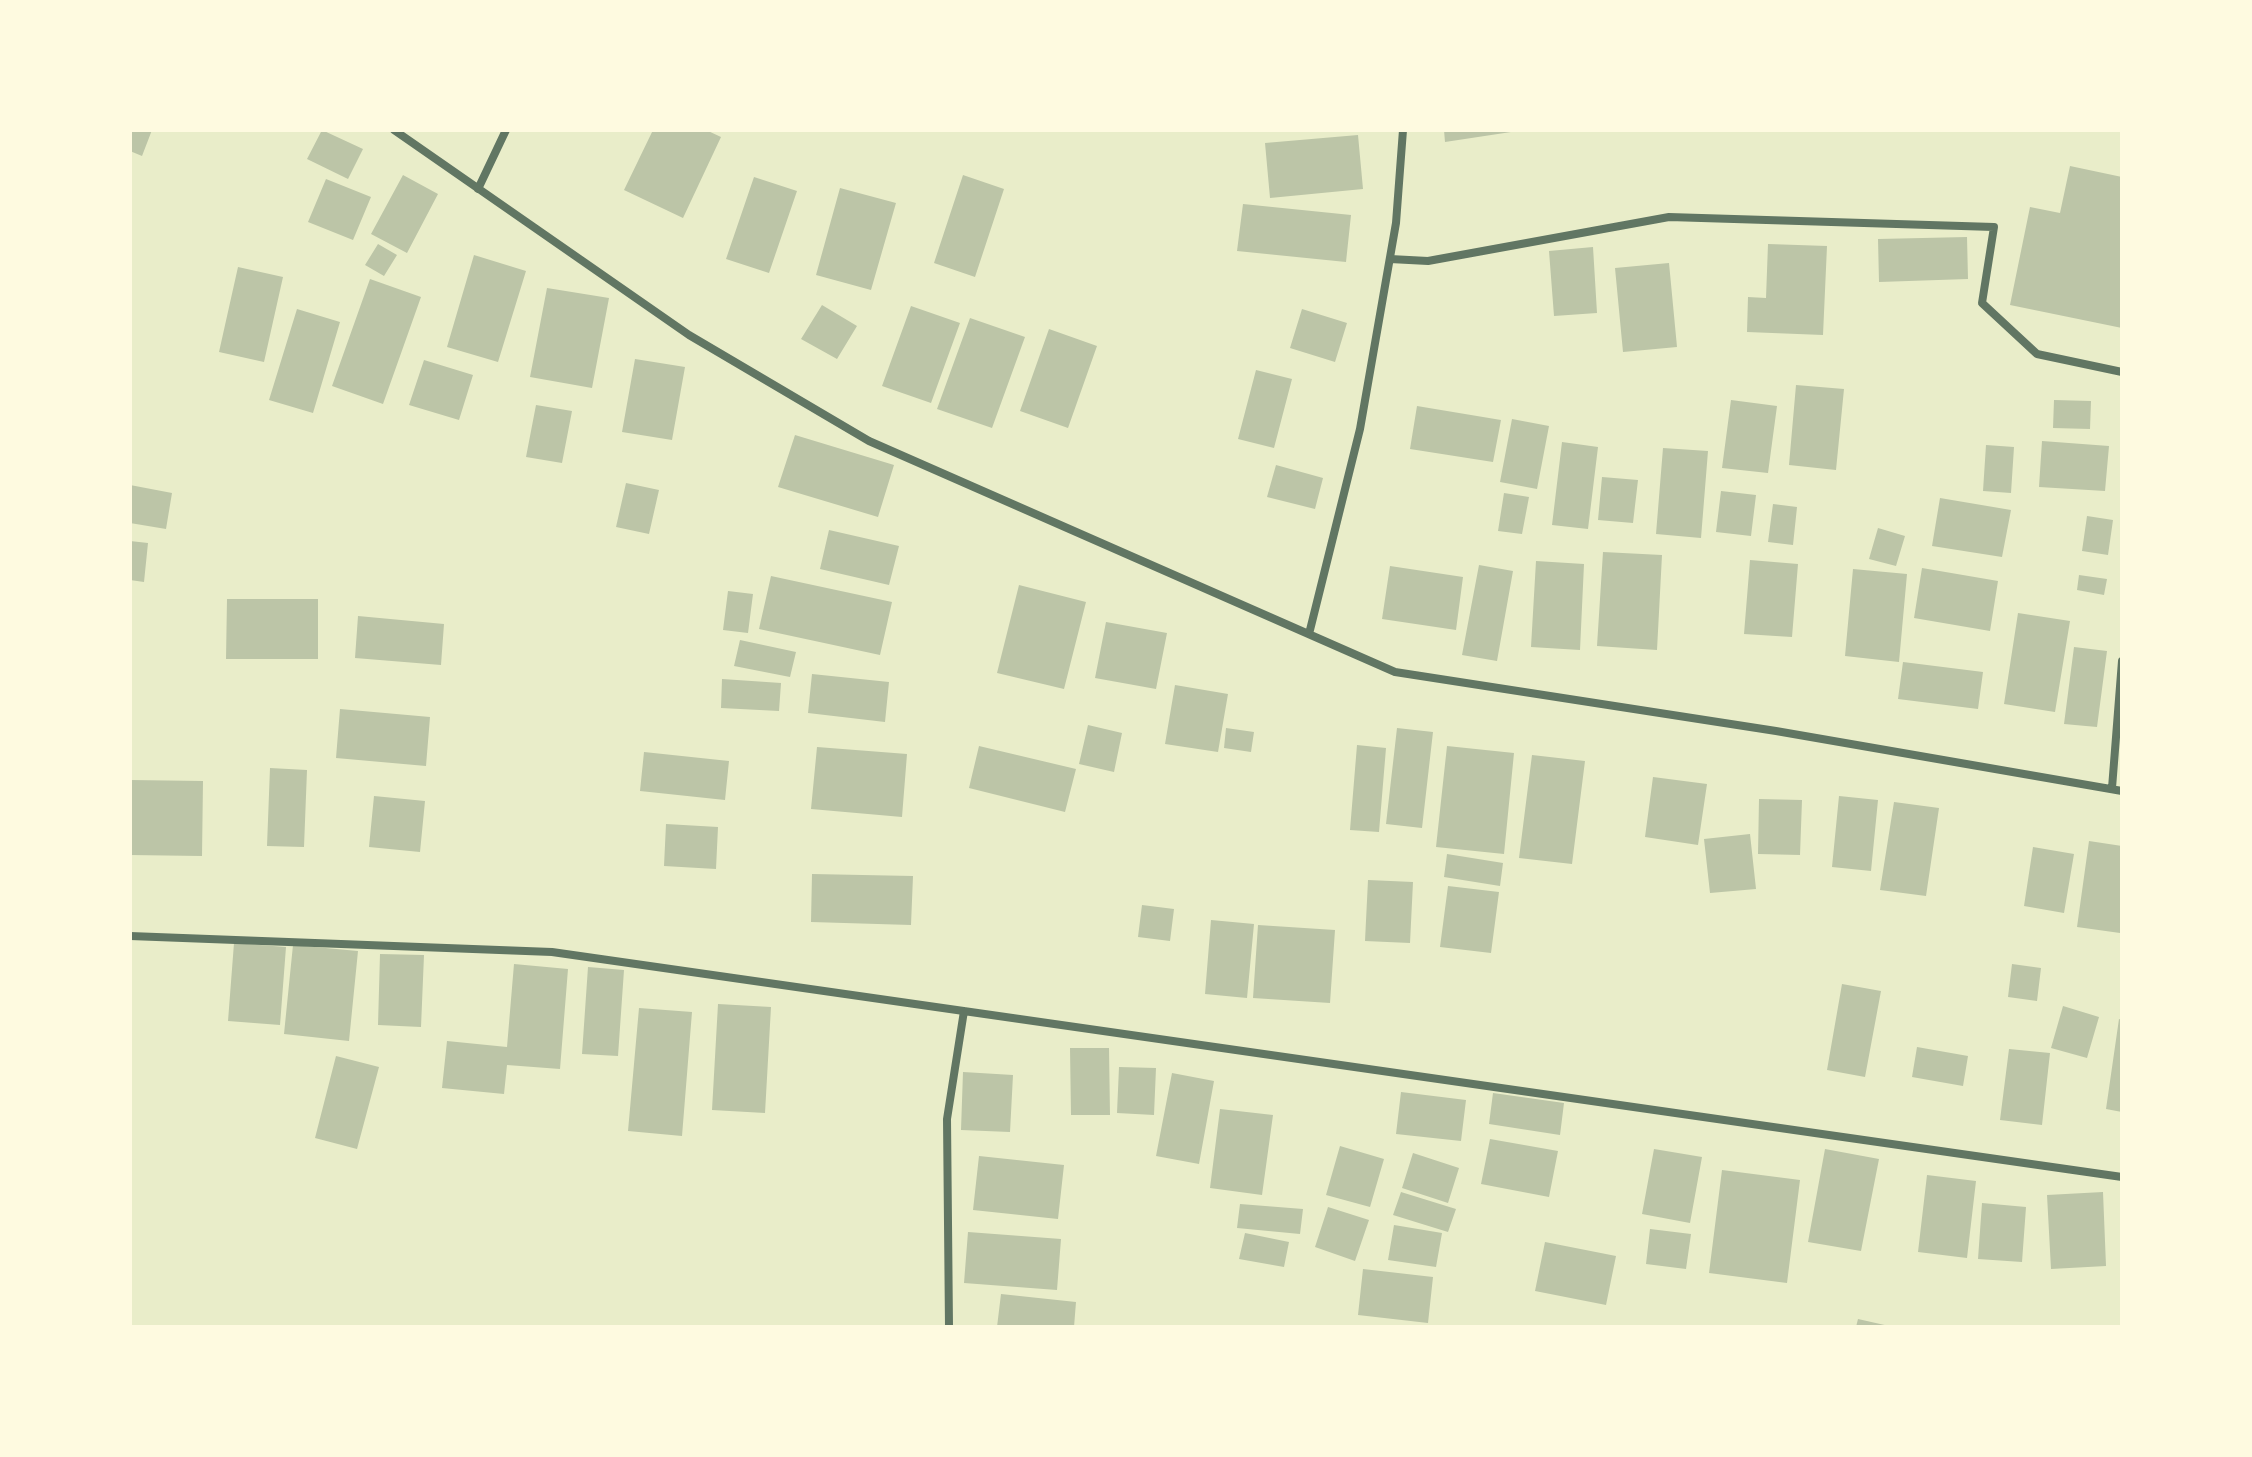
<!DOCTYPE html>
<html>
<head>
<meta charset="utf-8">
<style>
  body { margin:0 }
  #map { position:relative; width:2252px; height:1457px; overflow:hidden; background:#e9edc9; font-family:"Noto Sans",sans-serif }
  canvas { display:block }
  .frame { position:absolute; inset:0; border:132px solid #fefae0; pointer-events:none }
</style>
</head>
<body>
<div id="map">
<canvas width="2252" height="1457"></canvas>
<div class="frame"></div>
</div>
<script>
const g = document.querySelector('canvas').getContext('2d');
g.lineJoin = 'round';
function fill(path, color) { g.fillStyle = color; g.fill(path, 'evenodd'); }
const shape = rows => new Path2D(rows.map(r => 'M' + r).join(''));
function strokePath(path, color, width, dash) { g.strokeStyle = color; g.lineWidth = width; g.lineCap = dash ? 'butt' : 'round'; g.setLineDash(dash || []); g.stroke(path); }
const building = shape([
  [130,130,152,130,142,156,130,151],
  [322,130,363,149,348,179,307,159],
  [653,130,706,130,721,137,683,218,624,190],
  [1444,130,1511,130,1511,132,1445,142],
  [1358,135,1363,189,1270,198,1265,143],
  [2070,166,2122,177,2122,328,2010,305,2030,207,2060,213],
  [403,175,438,194,407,253,371,234],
  [963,175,1004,189,975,277,934,263],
  [754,177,797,191,769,273,726,259],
  [326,179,371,197,353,240,308,222],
  [840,188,896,203,871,290,816,275],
  [1243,204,1351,215,1346,262,1237,251],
  [1967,237,1968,279,1879,282,1878,239],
  [378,244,397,255,384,276,365,265],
  [1768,244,1827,246,1823,335,1747,332,1748,297,1766,298],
  [1593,247,1597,313,1554,316,1549,251],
  [474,255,526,271,498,362,447,347],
  [1669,263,1677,347,1623,352,1615,268],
  [238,267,283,277,264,362,219,352],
  [370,279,421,297,383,404,332,386],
  [547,288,609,298,592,388,530,377],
  [822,305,857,326,837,359,801,339],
  [911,306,960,323,931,403,882,386],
  [297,309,340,322,313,413,269,400],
  [1302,309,1347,323,1335,362,1290,348],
  [970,318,1025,337,992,428,937,409],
  [1049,329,1097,346,1068,428,1020,411],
  [635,359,685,367,672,440,622,432],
  [424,360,473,375,459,420,409,405],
  [1256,370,1292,379,1274,448,1238,439],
  [1796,385,1844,389,1836,470,1789,465],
  [1731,400,1777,406,1768,473,1722,468],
  [2054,400,2091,401,2090,429,2053,428],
  [536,405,572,411,562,463,526,457],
  [1417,406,1501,420,1493,462,1410,449],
  [1512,419,1549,426,1537,489,1500,482],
  [795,435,894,465,878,517,778,487],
  [2042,441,2109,446,2105,491,2039,487],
  [1562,442,1598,447,1588,529,1552,525],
  [1986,445,2014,447,2011,493,1983,491],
  [1663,448,1708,451,1701,538,1656,534],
  [1276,465,1323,478,1315,509,1267,497],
  [1602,477,1638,480,1633,523,1598,520],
  [626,483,659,490,649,534,616,527],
  [130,485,172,493,166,529,130,523],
  [1721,491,1756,495,1751,536,1716,532],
  [1504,493,1529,497,1522,534,1498,531],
  [1940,498,2011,510,2002,557,1932,546],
  [1773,504,1797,507,1793,545,1768,542],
  [2087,516,2113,520,2108,555,2082,551],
  [1878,528,1905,536,1896,566,1869,559],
  [829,530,899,546,889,585,820,569],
  [130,541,148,543,144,582,130,580],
  [1603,552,1662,555,1657,650,1597,646],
  [1750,560,1798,564,1792,637,1744,634],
  [1536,561,1584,564,1580,650,1531,647],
  [1479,565,1513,571,1497,661,1462,655],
  [1390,566,1463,577,1456,630,1382,619],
  [1922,568,1998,581,1990,631,1914,618],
  [1853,569,1907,574,1899,662,1845,656],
  [2079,575,2107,579,2104,595,2077,590],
  [771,576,892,602,880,655,759,629],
  [1019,585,1086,602,1064,689,997,673],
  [728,591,753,594,748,633,723,630],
  [227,599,318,599,318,659,226,659],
  [2018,613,2070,621,2055,712,2004,704],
  [358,616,444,624,441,665,355,658],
  [1106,622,1167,633,1156,689,1095,678],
  [740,640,796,652,790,677,734,666],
  [2074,647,2107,651,2097,727,2064,724],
  [1903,662,1983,672,1978,709,1898,699],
  [812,674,889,682,885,722,808,713],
  [722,679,781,683,779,711,721,708],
  [1175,685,1228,694,1218,752,1165,744],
  [340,709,430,717,426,766,336,758],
  [1088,725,1122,733,1114,772,1079,764],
  [1226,728,1254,732,1251,752,1224,748],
  [1397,728,1433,732,1422,828,1386,824],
  [1357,745,1386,748,1379,832,1350,830],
  [979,746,1076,769,1065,812,969,788],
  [1447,746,1514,753,1504,854,1436,847],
  [817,747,907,754,902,817,811,809],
  [644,752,729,761,725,800,640,791],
  [1532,755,1585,761,1572,864,1519,858],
  [270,768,307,770,304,847,267,846],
  [1653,777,1707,784,1698,845,1645,837],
  [130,780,203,781,202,856,130,855],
  [374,796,425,801,420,852,369,847],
  [1839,796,1878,800,1871,871,1832,867],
  [1759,799,1802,800,1800,855,1758,854],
  [1894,802,1939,808,1926,896,1880,890],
  [666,824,718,827,716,869,664,866],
  [1750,834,1756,889,1710,893,1704,839],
  [2089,841,2122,846,2120,933,2077,927],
  [2033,847,2074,854,2064,913,2024,906],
  [1447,854,1503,863,1500,886,1444,877],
  [812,874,913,876,911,925,811,922],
  [1368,880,1413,882,1410,943,1365,941],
  [1448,886,1499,892,1491,953,1440,947],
  [1142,905,1174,909,1170,941,1138,937],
  [1211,920,1254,924,1247,998,1205,994],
  [1258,925,1335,930,1330,1003,1253,998],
  [234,943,286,947,280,1025,228,1021],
  [293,945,358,951,349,1041,284,1034],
  [380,954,424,955,421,1027,378,1025],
  [514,964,568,969,560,1069,507,1065,504,1094,442,1088,447,1041,507,1047],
  [2012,964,2041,968,2037,1001,2008,997],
  [588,967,624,970,618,1056,582,1054],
  [1842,984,1881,991,1865,1077,1827,1070],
  [718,1004,771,1007,765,1113,712,1110],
  [2063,1006,2099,1017,2087,1058,2051,1048],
  [639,1008,692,1012,682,1136,628,1131],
  [2119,1019,2122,1020,2122,1112,2106,1109],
  [1917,1047,1968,1056,1963,1086,1912,1077],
  [1070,1048,1109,1048,1110,1115,1071,1115],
  [2009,1049,2050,1053,2042,1125,2000,1120],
  [336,1056,379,1067,357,1149,315,1138],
  [1119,1067,1156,1068,1154,1115,1117,1113],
  [963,1072,1013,1075,1010,1132,961,1130],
  [1172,1073,1214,1081,1199,1164,1156,1156],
  [1401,1092,1466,1100,1461,1141,1396,1134],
  [1493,1093,1564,1103,1560,1135,1489,1124],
  [1220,1109,1273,1115,1262,1195,1210,1188],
  [1490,1139,1558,1151,1549,1197,1481,1184],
  [1340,1146,1384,1159,1370,1207,1326,1195],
  [1654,1149,1702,1157,1690,1223,1642,1214],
  [1825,1149,1879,1159,1861,1251,1808,1242],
  [1413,1153,1459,1168,1448,1203,1402,1188],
  [979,1156,1064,1165,1058,1219,973,1210],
  [1722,1170,1800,1180,1787,1283,1709,1273],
  [1927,1175,1976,1181,1967,1258,1918,1252],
  [1401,1192,1456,1209,1448,1232,1393,1215],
  [2103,1192,2106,1266,2051,1269,2047,1195],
  [1982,1203,2026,1207,2022,1262,1978,1259],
  [1240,1204,1303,1209,1300,1234,1237,1228],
  [1328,1207,1369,1220,1355,1261,1315,1247],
  [1394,1225,1442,1233,1436,1267,1388,1260],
  [1650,1229,1691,1234,1686,1269,1646,1264],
  [968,1232,1061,1239,1057,1290,964,1283],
  [1245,1233,1289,1242,1284,1267,1239,1259],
  [1545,1242,1616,1256,1606,1305,1535,1291],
  [1363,1269,1433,1277,1428,1323,1358,1315],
  [1001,1294,1076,1302,1074,1327,997,1327],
  [1858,1319,1889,1326,1889,1327,1856,1327]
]);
const minor = shape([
  [394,130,689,335,869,441,1395,672,1776,731,2122,791],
  [478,189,506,130],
  [1390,259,1428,261,1669,217,1994,227,1982,303,2037,354,2122,372],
  [1309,634,1360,429,1396,223,1403,130],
  [2112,788,2122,661],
  [130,936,552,952,2122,1177],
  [949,1327,947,1119,964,1011]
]);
fill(building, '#bcc5a7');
strokePath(minor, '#617663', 8);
</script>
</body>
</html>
